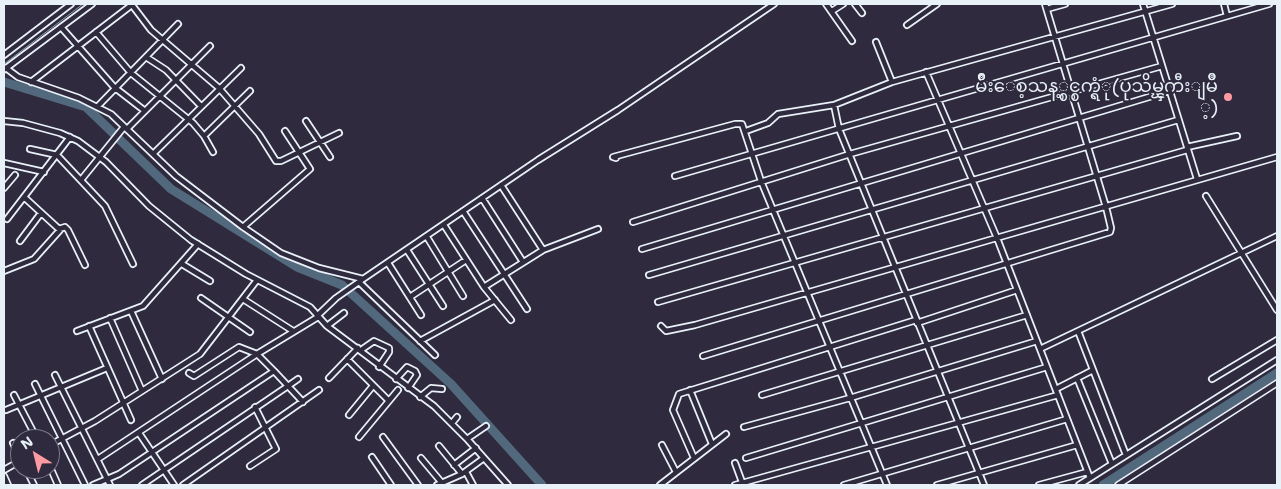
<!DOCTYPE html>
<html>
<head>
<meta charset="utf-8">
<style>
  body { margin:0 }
  #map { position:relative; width:1281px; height:489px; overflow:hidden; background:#2f2a3d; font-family:"Shantell Sans",sans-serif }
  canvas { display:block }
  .frame { position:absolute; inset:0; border:5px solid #e8f1f8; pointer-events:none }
  .north { position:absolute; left:10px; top:429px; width:50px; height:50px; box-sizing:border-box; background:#2f2a3d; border:1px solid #797a88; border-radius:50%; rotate:324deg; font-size:14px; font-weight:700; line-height:20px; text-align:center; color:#e8f1f8 }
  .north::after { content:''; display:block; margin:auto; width:18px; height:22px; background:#ff9aa2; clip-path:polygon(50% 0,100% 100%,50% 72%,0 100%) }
</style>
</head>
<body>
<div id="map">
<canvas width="1281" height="489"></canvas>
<div class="frame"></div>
<div class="north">N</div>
</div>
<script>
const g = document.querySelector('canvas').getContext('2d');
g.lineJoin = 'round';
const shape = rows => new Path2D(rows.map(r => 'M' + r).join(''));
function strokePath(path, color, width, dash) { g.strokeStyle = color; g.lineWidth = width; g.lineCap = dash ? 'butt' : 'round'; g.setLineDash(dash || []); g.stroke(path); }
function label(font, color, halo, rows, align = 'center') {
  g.font = font + ' "Shantell Sans","Noto Sans Myanmar",sans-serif'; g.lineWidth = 4; g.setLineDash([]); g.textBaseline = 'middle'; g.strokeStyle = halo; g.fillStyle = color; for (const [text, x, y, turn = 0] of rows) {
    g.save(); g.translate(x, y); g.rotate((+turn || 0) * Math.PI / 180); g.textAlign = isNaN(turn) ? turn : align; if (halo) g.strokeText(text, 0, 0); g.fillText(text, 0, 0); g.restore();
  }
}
const stream = shape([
  [4,64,83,4]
]);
const river = shape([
  [4,82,86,107,113,133],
  [119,139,171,189,297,267,342,285,451,384,542,485],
  [1103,485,1277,373]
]);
const minor = shape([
  [826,4,852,41],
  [855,4,862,13],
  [1143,4,1197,179],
  [1224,4,1227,16],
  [132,5,151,30,219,88,259,134,276,161,281,161,339,133],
  [1047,9,1065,4],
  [832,11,843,4],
  [907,25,937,4],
  [61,27,114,87,145,111],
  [96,32,131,73,193,123,204,136,213,152],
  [876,42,892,82],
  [4,55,71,4],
  [146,57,166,70,201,106],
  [6,68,18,77,79,98,111,114,176,176,243,227,281,253,319,268,363,279],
  [5,69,92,4],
  [926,72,997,238,1090,478],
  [31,82,133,4],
  [834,105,839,129,984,485],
  [98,106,178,24],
  [4,121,23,123,60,133,78,141,106,162,149,206,191,240,246,274,310,307,327,326,434,406,468,440,508,485],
  [306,121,330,157],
  [127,129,210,46],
  [746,131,768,123,778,114,834,105,892,82,1172,4],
  [204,136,250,91],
  [1187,147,1237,136],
  [30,149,57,155,105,206,133,264],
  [153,154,241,68],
  [616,158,613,157,735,124,742,124,761,181,887,485],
  [4,163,44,172],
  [675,176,1269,4],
  [81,180,124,127],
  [501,185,543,250],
  [4,188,15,175],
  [1206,196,1277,310],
  [482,198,523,262],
  [463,211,527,309],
  [7,219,70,137],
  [633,222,850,154,1162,66],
  [444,225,484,287,511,320],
  [243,227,310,169,285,131],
  [59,229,65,227,68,230,85,265],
  [427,237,463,296],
  [20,241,41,213],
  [642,249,1169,91],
  [407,250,443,306],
  [388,263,421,315],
  [182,264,210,281],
  [4,271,34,259,60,230,24,197],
  [649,275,1178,120],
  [359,282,435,355],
  [484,287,543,250,598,229],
  [410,297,466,260],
  [201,298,250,332],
  [243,299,293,331],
  [658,302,1187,150],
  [131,311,162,379],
  [317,316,336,298,363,279,538,160,618,110,774,4],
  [110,318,142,391],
  [917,323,1017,290],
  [89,326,131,420],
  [327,326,344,313],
  [661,326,666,331,695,325,1277,157],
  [77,331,143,306,198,244],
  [1078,331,1126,455],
  [420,341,495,300],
  [1040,349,1277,236],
  [361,350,374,341,389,348,389,352,379,367],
  [703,356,1110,232,1111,228,1106,207,1045,4],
  [347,359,389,401],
  [189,373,194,376,239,347,257,354,318,317],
  [55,375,110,485],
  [329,378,358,348],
  [1077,378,1112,464],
  [298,379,288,386,303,402],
  [396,379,407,367,415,371,417,375,408,388],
  [1212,379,1277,340],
  [35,384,85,485],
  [1056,389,1093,370],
  [690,390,712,444],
  [14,395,37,439],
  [762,395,1027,315],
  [420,397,431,388,442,389],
  [6,410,107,368],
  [349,415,372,387],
  [452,423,457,417],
  [744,427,850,398,1037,341],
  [139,433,174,485],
  [359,437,398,390],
  [383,437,418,485],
  [467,439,486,426],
  [13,443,20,457],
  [50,445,95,421,200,354,257,280],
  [662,445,676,472],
  [439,446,462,474],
  [372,457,391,485],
  [421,458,442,483],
  [694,458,673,410,679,394,916,320],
  [746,458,1047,367],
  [735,463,742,482],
  [454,465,476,448],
  [250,466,276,449,255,407],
  [50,467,58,485],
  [26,469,34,485],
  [4,470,20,461],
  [466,472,473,485],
  [4,476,8,485],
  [93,485,119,474,274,371,257,354,98,459],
  [142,485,288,386,274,371],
  [183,485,319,390],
  [437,485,462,474,484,458],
  [660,485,726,434],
  [735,485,1058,395],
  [844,485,1067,419],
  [937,485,1077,445],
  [1039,485,1087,472],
  [1079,485,1277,360],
  [1118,485,1277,383]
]);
const markers = [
  [1228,97,5,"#ff9aa2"]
];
const poiNames = [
  ["မ်ိဳးေစ့သန့္စင္စက္ရံု(ပုသိမ္ၾကီးျမိဳ",1218,87],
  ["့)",1218,108]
];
strokePath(stream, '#8e9fae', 1);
strokePath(river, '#52697d', 9);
strokePath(minor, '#e8f1f8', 8);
strokePath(minor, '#2f2a3d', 4.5);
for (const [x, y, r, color] of markers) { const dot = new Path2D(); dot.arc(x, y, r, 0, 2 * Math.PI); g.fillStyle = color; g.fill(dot); strokePath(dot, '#2f2a3d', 2); }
label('18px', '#e8f1f8', '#2f2a3d', poiNames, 'right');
</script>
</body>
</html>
